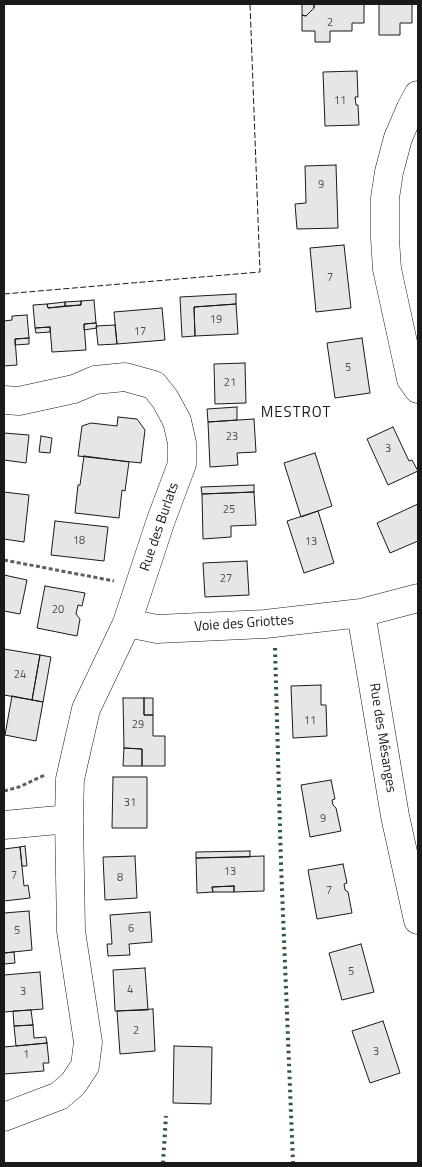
<!DOCTYPE html>
<html>
<head>
<meta charset="utf-8">
<style>
  body { margin:0 }
  #map { position:relative; width:422px; height:1167px; overflow:hidden; background:#fff; font-family:"Titillium Web",sans-serif }
  canvas { display:block }
  .frame { position:absolute; inset:0; border:5px solid #1a1a1a; pointer-events:none }
</style>
</head>
<body>
<div id="map">
<canvas width="422" height="1167"></canvas>
<div class="frame"></div>
</div>
<script>
const g = document.querySelector('canvas').getContext('2d');
g.lineJoin = 'round';
function fill(path, color) { g.fillStyle = color; g.fill(path, 'evenodd'); }
const shape = rows => new Path2D(rows.map(r => 'M' + r).join(''));
function strokePath(path, color, width, dash) { g.strokeStyle = color; g.lineWidth = width; g.lineCap = dash ? 'butt' : 'round'; g.setLineDash(dash || []); g.stroke(path); }
function label(font, color, halo, rows, align = 'center') {
  g.font = font + ' "Titillium Web",sans-serif'; g.lineWidth = 4; g.setLineDash([]); g.textBaseline = 'middle'; g.strokeStyle = halo; g.fillStyle = color; for (const [text, x, y, turn = 0] of rows) {
    g.save(); g.translate(x, y); g.rotate((+turn || 0) * Math.PI / 180); g.textAlign = isNaN(turn) ? turn : align; if (halo) g.strokeText(text, 0, 0); g.fillText(text, 0, 0); g.restore();
  }
}
const building = shape([
  [302,4,314,4,314,8,306,16,302,15,302,4],
  [314,4,364,4,364,23,352,23,352,31,330,31,330,42,315,42,315,31,302,31,302,15,306,16,314,8,314,4],
  [379,4,412,4,412,23,400,23,400,35,379,35,379,4],
  [357,71,358,97,355,97,356,105,358,105,359,125,325,126,323,72,357,71],
  [336,165,338,228,297,229,295,204,306,203,305,166,336,165],
  [344,245,351,308,316,312,310,248,344,245],
  [236,294,236,304,194,307,195,336,182,337,180,297,236,294],
  [94,300,96,323,84,324,86,350,52,352,50,327,35,328,33,305,47,304,48,308,81,305,81,301,94,300],
  [81,301,81,305,65,306,65,302,81,301],
  [65,302,65,306,48,308,47,304,65,302],
  [236,304,238,334,195,336,194,307,236,304],
  [162,308,165,340,117,344,114,312,162,308],
  [27,315,29,338,15,339,17,365,4,366,4,321,12,320,12,316,27,315],
  [96,323,97,328,84,330,84,324,96,323],
  [115,325,117,344,98,345,96,326,115,325],
  [50,327,50,332,36,333,35,328,50,327],
  [29,338,29,344,15,345,15,339,29,338],
  [362,338,370,393,335,398,327,343,362,338],
  [245,363,246,403,215,404,214,364,245,363],
  [237,407,237,420,208,422,207,409,237,407],
  [118,417,137,419,145,430,141,463,78,456,82,426,91,423,117,426,118,417],
  [254,419,256,452,237,453,238,465,210,467,208,422,254,419],
  [393,427,409,461,412,460,418,471,388,485,367,439,393,427],
  [4,433,29,435,26,463,4,460,4,433],
  [41,436,52,438,50,453,39,452,41,436],
  [315,453,332,506,301,517,284,463,315,453],
  [84,456,129,462,125,491,122,490,119,518,75,513,78,485,80,485,84,456],
  [254,485,254,492,202,494,201,487,254,485],
  [4,492,29,495,24,542,4,539,4,492],
  [254,492,256,525,231,526,231,537,203,539,202,494,254,492],
  [418,504,418,541,390,553,377,523,418,504],
  [318,511,334,563,304,573,287,521,318,511],
  [55,521,108,527,104,561,51,555,55,521],
  [247,561,249,595,205,597,203,563,247,561],
  [4,575,27,580,20,614,4,611,4,575],
  [45,586,85,593,82,606,78,605,76,614,80,619,77,636,37,628,45,586],
  [4,649,40,655,32,700,4,695,4,649],
  [40,655,51,657,43,702,32,700,40,655],
  [321,685,321,705,326,705,327,736,293,738,291,686,321,685],
  [12,696,43,702,36,741,5,735,12,696],
  [123,698,144,698,144,715,153,715,153,736,165,736,165,766,142,766,142,749,124,748,123,698],
  [144,698,153,698,153,715,144,715,144,698],
  [124,748,142,749,142,766,123,766,124,748],
  [113,777,147,777,147,828,112,828,113,777],
  [331,780,335,799,332,800,333,805,336,808,341,831,310,837,301,785,331,780],
  [25,846,27,866,22,866,20,847,25,846],
  [20,847,24,886,28,885,30,898,4,901,4,849,20,847],
  [250,851,250,857,196,858,196,852,250,851],
  [135,856,137,898,105,900,103,857,135,856],
  [264,856,264,891,234,892,234,886,212,887,213,892,197,893,196,858,264,856],
  [343,864,347,883,344,884,345,890,348,892,352,913,317,919,308,870,343,864],
  [234,886,234,892,213,892,212,887,234,886],
  [29,911,32,950,4,953,4,913,29,911],
  [150,912,152,942,129,944,130,955,108,956,107,944,112,944,110,915,150,912],
  [361,944,374,992,342,1000,329,953,361,944],
  [14,952,15,963,4,964,4,953,14,952],
  [145,968,148,1010,115,1011,113,970,145,968],
  [40,972,43,1009,4,1012,4,975,40,972],
  [153,1009,155,1051,120,1054,117,1011,153,1009],
  [31,1010,33,1025,14,1026,13,1011,31,1010],
  [383,1021,400,1073,370,1083,352,1031,383,1021],
  [33,1025,34,1038,46,1037,47,1043,16,1046,14,1026,33,1025],
  [47,1043,49,1063,43,1063,44,1071,4,1074,4,1047,47,1043],
  [174,1046,212,1047,211,1104,173,1103,174,1046]
]);
const path = shape([
  [4,560,114,581],
  [4,791,19,787,45,775]
]);
const minor = shape([
  [418,95,411,108,398,138,389,172,385,198,385,239,387,269,411,379,418,389],
  [4,400,19,401,74,389,95,380,125,377,154,385,165,399,177,421,182,443,182,464,161,520,127,623,86,709,70,779,69,819,71,931,88,1042,85,1066,73,1084,59,1096,4,1117],
  [361,613,395,816,418,920],
  [127,623,157,629,265,624,361,613,418,598],
  [4,825,69,819]
]);
const hedge = shape([
  [275,648,281,864,293,1163],
  [163,1163,166,1116]
]);
const fence = shape([
  [4,294,260,272,250,4]
]);
const numberNames = [
  ["2",330,23],
  ["11",340,101],
  ["9",321,185],
  ["7",330,278],
  ["19",216,320],
  ["17",140,332],
  ["5",348,368],
  ["21",230,383],
  ["23",232,437],
  ["3",388,449],
  ["25",229,510],
  ["18",79,541],
  ["13",311,542],
  ["27",226,579],
  ["20",58,610],
  ["24",20,675],
  ["11",310,721],
  ["29",138,725],
  ["31",130,803],
  ["9",323,819],
  ["13",230,872],
  ["7",14,876],
  ["8",120,878],
  ["7",329,891],
  ["6",131,929],
  ["5",17,931],
  ["5",351,972],
  ["4",130,990],
  ["3",23,992],
  ["2",136,1031],
  ["3",376,1052],
  ["1",26,1055]
];
const streetNames = [
  ["Rue des Burlats",160,527,-71],
  ["Voie des Griottes",244,624,-4],
  ["Rue des Mésanges",382,738,81]
];
const neighbourhoodNames = [
  ["MESTROT",296,413]
];
fill(building, '#e6e6e6');
strokePath(building, '#1a1a1a', 1);
strokePath(minor, '#1a1a1a', 29);
strokePath(path, '#5f5f5f', 3, [4, 2.5]);
strokePath(minor, '#fff', 28);
strokePath(hedge, '#2b5a34', 4, [2.5, 4]);
strokePath(fence, '#1a1a1a', 1, [6, 2.5]);
label('11px', '#4d4d4d', null, numberNames);
label('14px', '#1a1a1a', '#fff', streetNames);
g.letterSpacing = '1px';
label('15px', '#1a1a1a', '#fff', neighbourhoodNames);
g.letterSpacing = '0px';
</script>
</body>
</html>
